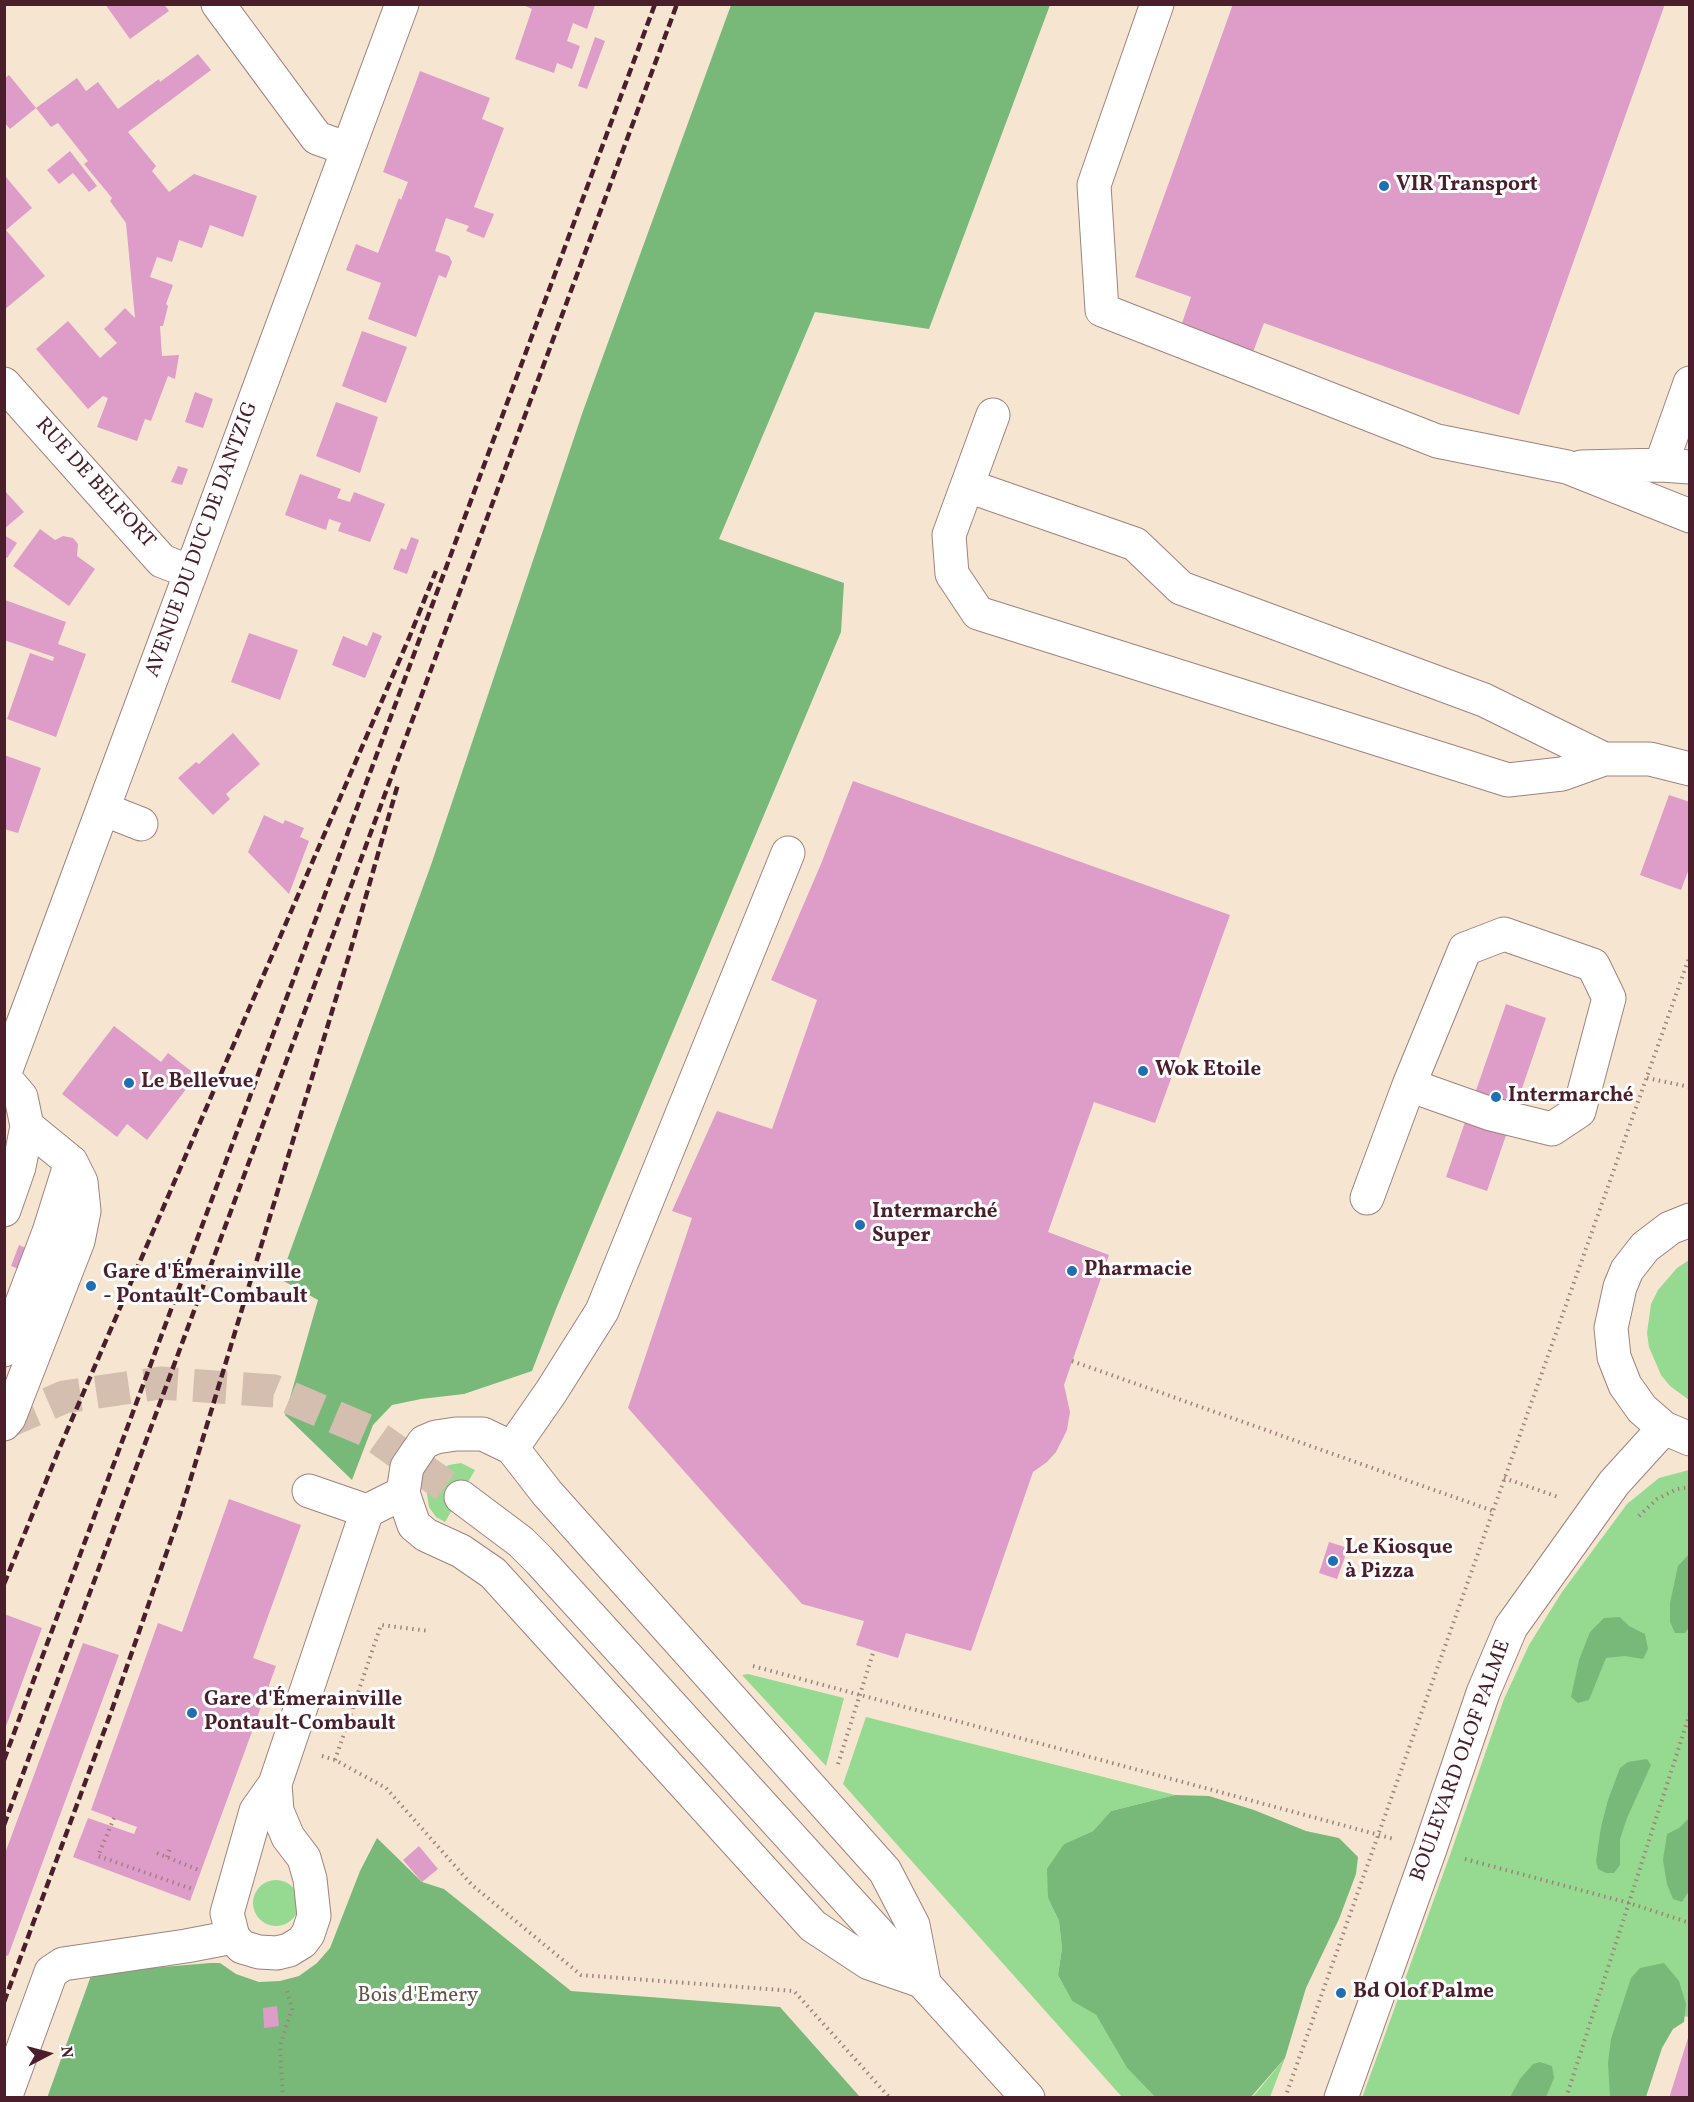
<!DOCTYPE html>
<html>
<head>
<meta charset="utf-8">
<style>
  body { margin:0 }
  #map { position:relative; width:1694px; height:2102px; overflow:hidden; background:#f6e6d1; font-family:Vollkorn,serif }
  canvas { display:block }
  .frame { position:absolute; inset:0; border:6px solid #4a1f2b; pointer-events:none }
  .north { position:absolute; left:18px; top:2024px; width:60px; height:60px; -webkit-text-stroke:4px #fff; paint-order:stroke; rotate:84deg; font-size:16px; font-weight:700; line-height:24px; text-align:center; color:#4a1f2b }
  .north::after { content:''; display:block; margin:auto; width:21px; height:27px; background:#4a1f2b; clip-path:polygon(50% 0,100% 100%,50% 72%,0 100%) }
</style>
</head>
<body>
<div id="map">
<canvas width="1694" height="2102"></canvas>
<div class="frame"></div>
<div class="north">N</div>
</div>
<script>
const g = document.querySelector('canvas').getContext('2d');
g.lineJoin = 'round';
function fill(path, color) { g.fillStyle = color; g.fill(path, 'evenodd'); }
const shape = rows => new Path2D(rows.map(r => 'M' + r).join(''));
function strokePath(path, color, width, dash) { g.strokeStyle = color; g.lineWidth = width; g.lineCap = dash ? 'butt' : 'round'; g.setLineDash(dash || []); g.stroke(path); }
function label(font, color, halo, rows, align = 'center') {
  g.font = font + ' Vollkorn,serif'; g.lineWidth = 6; g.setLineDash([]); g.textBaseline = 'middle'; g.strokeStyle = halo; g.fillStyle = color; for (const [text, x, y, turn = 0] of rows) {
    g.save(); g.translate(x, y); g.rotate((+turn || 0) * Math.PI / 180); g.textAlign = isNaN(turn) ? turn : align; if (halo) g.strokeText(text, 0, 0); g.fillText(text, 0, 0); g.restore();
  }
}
const green = shape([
  [1689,1260,1689,1400,1670,1386,1661,1375,1649,1347,1647,1333,1651,1304,1658,1290,1677,1268],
  [461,1463,475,1470,445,1522,436,1517,429,1507,427,1494,429,1484,439,1470,449,1465],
  [1689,1470,1689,2017,1660,2013,1634,2097,1362,2098,1450,1855,1504,1699,1529,1645,1562,1592,1627,1504,1659,1478],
  [748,1674,844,1698,826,1766,742,1675],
  [866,1717,1175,1795,1111,1811,1093,1831,1064,1844,1048,1898,1059,1921,1062,1948,1058,1975,1072,2001,1096,2015,1127,2068,1155,2097,1122,2097,843,1784],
  '253 1903a23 23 0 1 1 46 0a23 23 0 1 1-46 0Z',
  [1285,2058,1270,2097,1251,2098,1257,2092]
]);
const forest = shape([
  [731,5,1050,5,929,329,815,312,719,539,844,583,841,632,556,1309,532,1371,464,1394,421,1399,392,1405,373,1425,352,1480,285,1415,318,1300,280,1279,431,865,583,411],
  [1689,1554,1689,1627,1685,1633,1675,1633,1670,1622,1670,1603,1678,1566],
  [1620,1617,1629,1626,1645,1634,1648,1649,1643,1659,1625,1656,1606,1658,1589,1700,1578,1703,1571,1697,1579,1660,1590,1632,1604,1618],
  [1647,1759,1651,1765,1627,1818,1620,1839,1620,1865,1614,1873,1606,1873,1598,1869,1596,1861,1601,1827,1608,1800,1620,1768,1628,1762],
  [1175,1795,1209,1796,1254,1810,1306,1831,1339,1838,1358,1857,1356,1874,1339,1919,1306,1988,1285,2058,1251,2097,1155,2097,1127,2068,1096,2015,1072,2001,1058,1975,1062,1948,1059,1921,1048,1898,1047,1869,1064,1844,1093,1831,1111,1811],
  [1689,1818,1689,1891,1682,1902,1673,1899,1667,1884,1663,1860,1667,1834,1679,1828],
  [377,1838,422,1882,444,1889,571,1991,780,2007,860,2097,47,2098,92,1973,210,1963,220,1963,236,1974,259,1982,280,1981,299,1976,317,1963,330,1948,360,1871],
  [1664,1963,1679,1981,1686,2004,1684,2022,1673,2029,1662,2048,1646,2097,1610,2097,1608,2063,1611,2039,1631,1978,1640,1968],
  [1540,2062,1552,2066,1554,2078,1546,2097,1510,2097,1520,2079,1533,2064]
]);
const building = shape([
  [105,4,164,4,169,11,130,39],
  [521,4,595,5,587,29,573,23,567,41,580,46,572,69,557,63,554,73,515,59,532,9],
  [1233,4,1665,4,1519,415,1264,323,1253,352,1181,326,1191,297,1135,277],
  [595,37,605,41,587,89,578,86],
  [198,54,211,70,128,132,156,166,152,171,169,192,194,174,257,196,243,237,210,225,202,248,179,240,172,262,157,257,150,277,173,285,166,304,168,306,163,326,160,326,162,356,179,355,175,379,168,376,151,421,145,419,137,441,97,427,108,398,103,396,88,409,36,349,68,321,100,358,117,343,104,329,125,308,135,318,126,223,110,201,112,198,84,164,88,161,58,123,51,127,36,108,77,78,86,91,98,82,118,109,159,79,160,82],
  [420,71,490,98,482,119,504,128,474,207,494,214,484,238,466,231,469,226,446,218,435,251,449,256,452,262,446,278,439,275,416,337,368,319,381,283,346,270,356,244,378,253,399,198,401,200,408,182,383,172],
  [9,75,36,108,10,129,4,122,4,79],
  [70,151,97,186,89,192,73,173,59,184,47,170],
  [6,177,32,208,6,230,45,276,4,310,4,179],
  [362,331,407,347,386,403,342,386],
  [195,392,213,399,203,428,185,422],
  [336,402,378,417,360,473,316,456],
  [178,466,188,469,182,485,171,482],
  [300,474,341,489,337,498,350,502,354,492,385,504,370,542,338,531,341,523,329,519,326,530,285,515],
  [4,490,24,512,4,529],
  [40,529,55,540,63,536,73,538,78,544,77,556,95,569,69,606,13,566],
  [4,535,17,543,7,558,4,556],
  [411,537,419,540,407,574,393,569,401,548,406,550],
  [5,600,66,622,58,644,86,654,56,737,7,719,30,653,53,661,54,657,4,640],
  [373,632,382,636,365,678,332,665,343,636,367,646],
  [249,633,298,650,280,700,231,682],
  [233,733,260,764,226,794,230,799,213,815,178,778,196,762,199,764],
  [4,755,41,768,18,833,4,829],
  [853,781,1230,915,1155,1123,1094,1102,1048,1232,1109,1255,1064,1385,1070,1412,1067,1430,1056,1452,1047,1462,1033,1472,971,1651,906,1633,898,1658,856,1645,864,1621,802,1604,628,1408,692,1218,672,1211,717,1111,772,1129,817,1000,771,980,821,864],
  [1669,795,1690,802,1690,866,1681,890,1640,875],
  [264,815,283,824,285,820,304,828,300,837,309,841,289,894,248,852],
  [1506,1004,1546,1018,1487,1191,1446,1177],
  [114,1026,161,1062,168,1053,195,1074,188,1083,190,1084,147,1140,127,1124,117,1137,62,1094],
  [19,1245,30,1250,22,1270,11,1266],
  [229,1499,301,1525,253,1658,276,1666,190,1901,73,1857,88,1818,134,1834,137,1827,91,1810,158,1623,182,1632],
  [1329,1542,1348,1548,1337,1579,1319,1573],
  [4,1614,42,1628,5,1729,4,1729],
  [83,1643,119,1655,8,1956,4,1955,4,1856],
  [419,1846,438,1869,422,1882,403,1860],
  [277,2006,279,2026,264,2028,263,2008],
  [1689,2035,1690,2098,1669,2098]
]);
const majorTunnel = shape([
  [4,1423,64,1397,160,1383,274,1391,368,1431,461,1497]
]);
const path = shape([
  [1647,1078,1690,1087],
  [1072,1361,1493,1511],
  [1504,1478,1558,1497],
  [1639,1516,1657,1499,1677,1489,1690,1487],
  [753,1666,1394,1839],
  [322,1756,335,1760,386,1788,472,1885,581,1975,794,1991,890,2098],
  [335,1760,381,1625,429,1631],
  [838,1764,874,1650],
  [114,1818,98,1856,195,1890],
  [157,1853,201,1871],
  [167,1857,170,1848],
  [1465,1859,1629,1903,1690,1923],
  [283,2098,280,2046,292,2009,286,1987],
  [1285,2098,1690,955],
  [1566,2098,1690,1713]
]);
const minor = shape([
  [218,4,317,138,348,149],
  [1157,4,1094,185,1102,310,1437,441,1567,467,1690,516],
  [4,384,162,561,191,572],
  [993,415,949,535,952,574,978,613,1508,780,1562,774,1604,759,1650,759,1690,769],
  [1661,465,1690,383],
  [1581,467,1661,465,1690,467],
  [968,486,1135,544,1181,588,1484,700,1604,759],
  [103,809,141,824],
  [4,1075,402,4],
  [4,1077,21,1097,27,1126,19,1167,4,1210],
  [1367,1198,1409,1085,1465,949,1504,934,1593,965,1609,998,1579,1111,1552,1129,1491,1114,1409,1085],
  [1690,1220,1670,1228,1645,1247,1627,1270,1620,1287,1611,1328,1614,1357,1625,1385,1642,1409,1664,1428,1690,1439],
  [4,1350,49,1232,71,1162],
  [4,1424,9,1418,78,1241,84,1211,81,1182,71,1162,27,1126],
  [456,1434,483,1434,512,1448,547,1493,885,1871,913,1925,924,1982,869,1963,813,1926,493,1573,461,1551,426,1535,414,1525,403,1493,407,1467,424,1442,436,1437,456,1434],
  [512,1448,551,1392,602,1311,788,853],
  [309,1491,367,1511],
  [275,1784,277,1811,288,1837,304,1858,310,1879,314,1916,308,1934,302,1942,289,1950,277,1953,259,1952,242,1947,233,1937,227,1913,256,1811,275,1784,367,1511,403,1493],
  [5,2098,51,1972,63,1964,186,1946,233,1937],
  [1341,2098,1430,1849,1483,1693,1511,1627,1614,1483,1664,1428]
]);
const major = shape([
  [461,1497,521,1542,539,1560,1028,2098]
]);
const rail = shape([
  [4,1584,60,1447,409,638,436,571],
  [4,1760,655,4],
  [4,1825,677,4],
  [4,2002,109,1718,180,1514,350,952,398,784]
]);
const markers = [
  [1384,186,6,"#1f6fb2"],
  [1143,1071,6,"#1f6fb2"],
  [129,1083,6,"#1f6fb2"],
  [1496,1097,6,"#1f6fb2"],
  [860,1225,6,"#1f6fb2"],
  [1072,1271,6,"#1f6fb2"],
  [91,1286,6,"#1f6fb2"],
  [1333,1561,6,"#1f6fb2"],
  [192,1713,6,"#1f6fb2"],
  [1341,1993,6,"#1f6fb2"]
];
const poiNames = [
  ["VIR Transport",1396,186],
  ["Wok Etoile",1155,1071],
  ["Le Bellevue",141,1083],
  ["Intermarché",1508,1097],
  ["Intermarché",872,1213],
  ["Super",872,1237],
  ["Pharmacie",1084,1271],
  ["Gare d'Émerainville",103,1274],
  ["- Pontault-Combault",103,1298],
  ["Le Kiosque",1345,1549],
  ["à Pizza",1345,1573],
  ["Gare d'Émerainville",204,1701],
  ["Pontault-Combault",204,1725],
  ["Bd Olof Palme",1353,1993]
];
const streetNames = [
  ["RUE DE BELFORT",94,484,48],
  ["AVENUE DU DUC DE DANTZIG",203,540,-70],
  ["BOULEVARD OLOF PALME",1462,1761,-70]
];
const parkNames = [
  ["Bois d'Emery",418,1997]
];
fill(green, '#96d990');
fill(forest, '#78b97a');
fill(building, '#de9cc9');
strokePath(majorTunnel, '#d4beb0', 33, [33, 16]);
strokePath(minor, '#a0827e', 35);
strokePath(major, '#a0827e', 35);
strokePath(path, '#a0827e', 4, [1.5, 4.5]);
strokePath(minor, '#fff', 33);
strokePath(major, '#fff', 33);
strokePath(rail, '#4a1f2b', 4.5, [9, 4.5]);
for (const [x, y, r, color] of markers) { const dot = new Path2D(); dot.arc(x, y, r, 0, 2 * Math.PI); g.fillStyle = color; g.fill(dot); strokePath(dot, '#fff', 2); }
label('bold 21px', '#4a1f2b', '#fff', poiNames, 'left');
label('21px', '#4a1f2b', '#fff', streetNames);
label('21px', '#615749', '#fff', parkNames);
</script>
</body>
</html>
